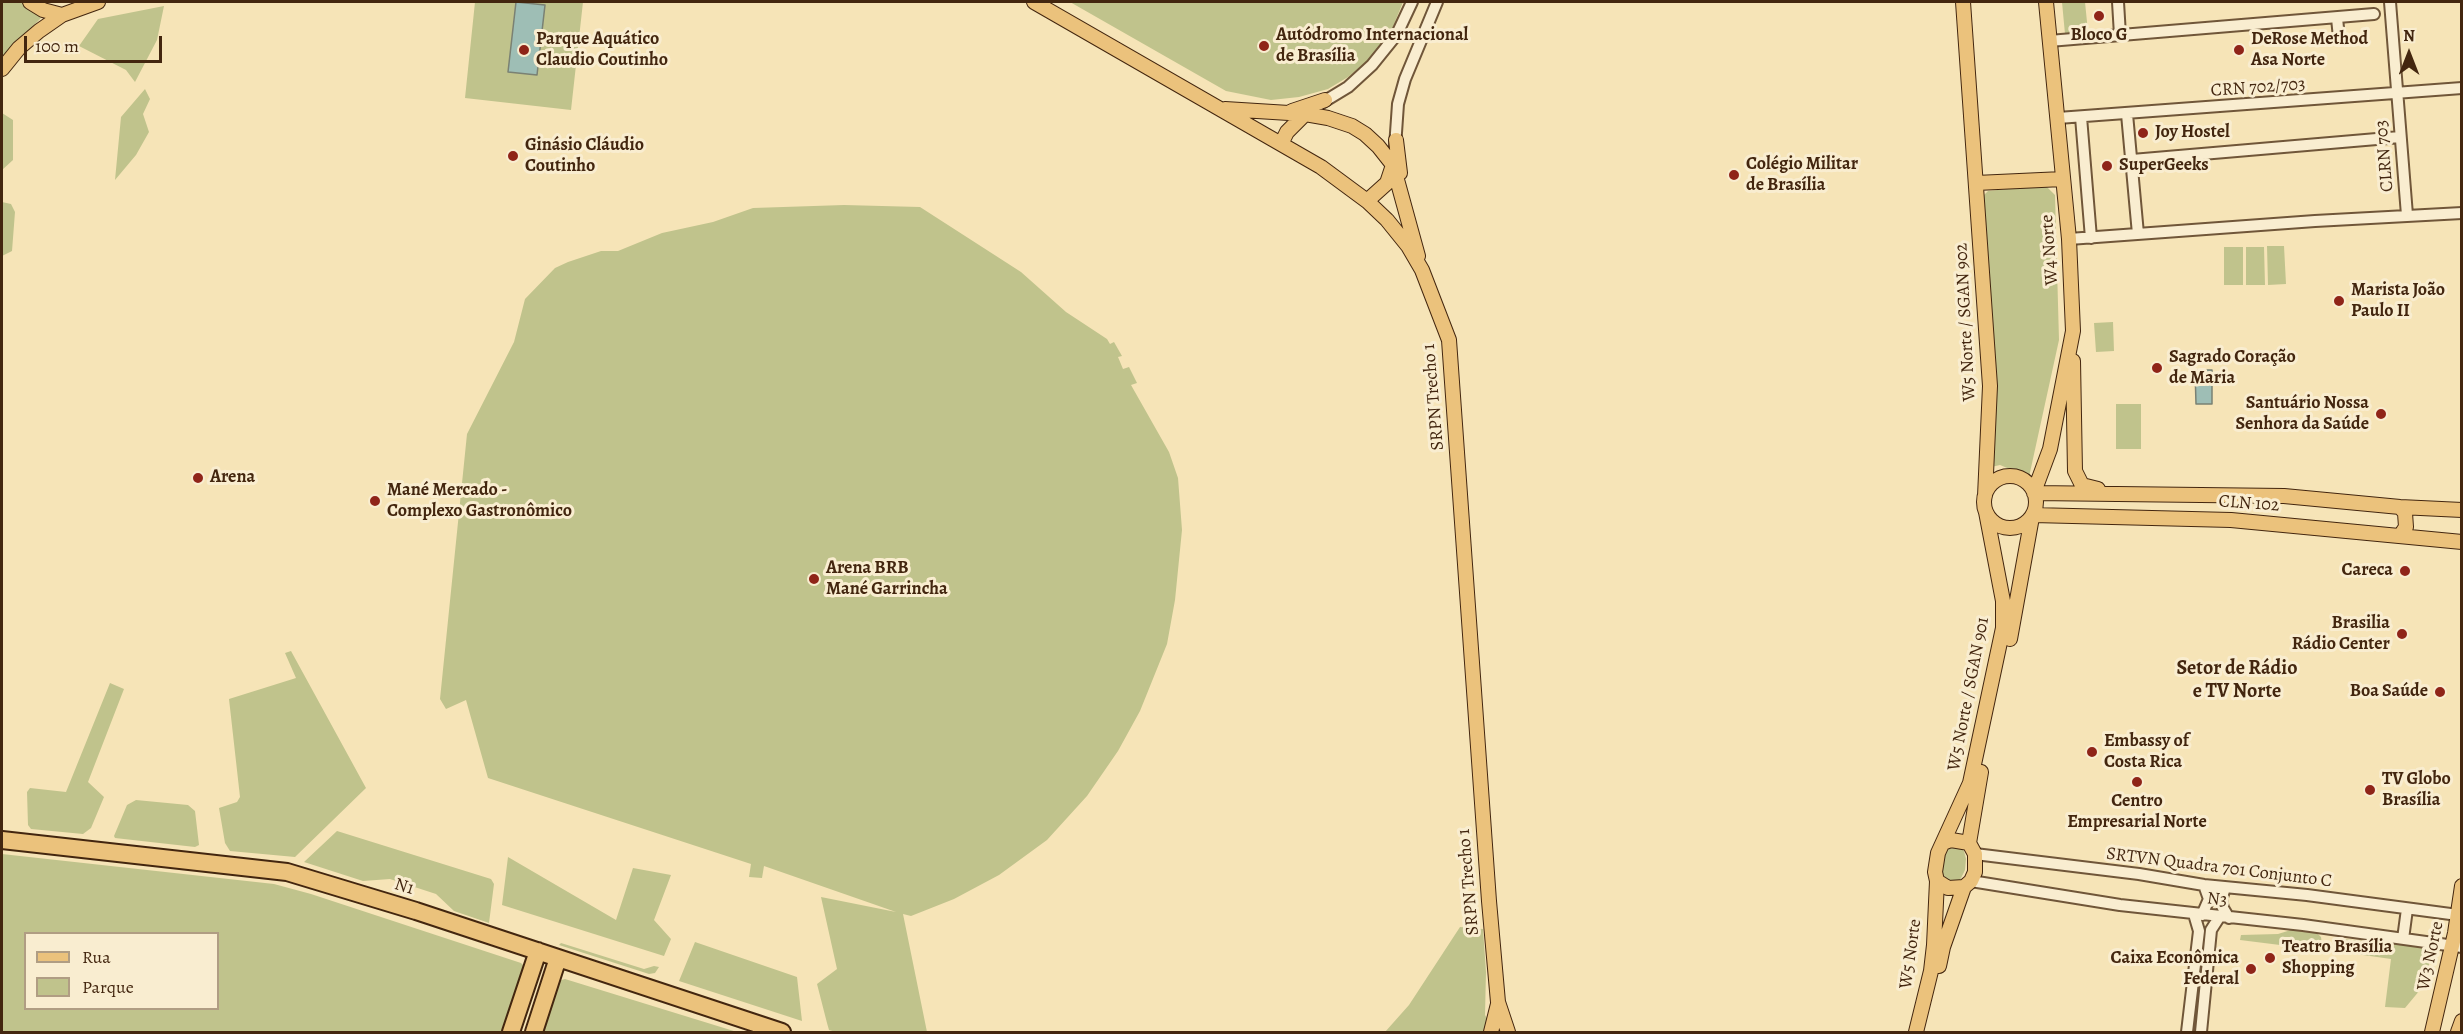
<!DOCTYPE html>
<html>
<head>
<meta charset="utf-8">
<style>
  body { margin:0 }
  #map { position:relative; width:2463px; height:1034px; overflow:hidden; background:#f6e4b7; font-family:Alegreya,serif }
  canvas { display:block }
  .frame { position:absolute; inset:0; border:3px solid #43260f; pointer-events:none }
  .legend { position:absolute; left:24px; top:932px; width:195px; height:78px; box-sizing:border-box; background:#f9edd0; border:2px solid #b09d83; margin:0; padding:8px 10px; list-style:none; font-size:18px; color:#43260f }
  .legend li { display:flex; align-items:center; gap:12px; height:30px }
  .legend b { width:30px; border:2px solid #b09d83 }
  .north { position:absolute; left:2379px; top:24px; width:60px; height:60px; -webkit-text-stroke:4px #f9edd0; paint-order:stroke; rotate:0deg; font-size:16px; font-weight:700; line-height:24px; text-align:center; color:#43260f }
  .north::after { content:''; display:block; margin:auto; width:21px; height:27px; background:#43260f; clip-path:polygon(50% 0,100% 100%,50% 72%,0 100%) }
  .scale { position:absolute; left:24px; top:36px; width:138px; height:27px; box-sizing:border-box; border:3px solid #43260f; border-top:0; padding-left:8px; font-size:18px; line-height:21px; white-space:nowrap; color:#43260f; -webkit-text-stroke:4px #f9edd0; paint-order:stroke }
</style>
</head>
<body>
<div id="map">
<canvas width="2463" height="1034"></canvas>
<div class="frame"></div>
<ul class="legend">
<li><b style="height:8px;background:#ebc27c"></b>Rua</li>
<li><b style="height:16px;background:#c0c38c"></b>Parque</li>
</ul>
<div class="north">N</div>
<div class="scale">100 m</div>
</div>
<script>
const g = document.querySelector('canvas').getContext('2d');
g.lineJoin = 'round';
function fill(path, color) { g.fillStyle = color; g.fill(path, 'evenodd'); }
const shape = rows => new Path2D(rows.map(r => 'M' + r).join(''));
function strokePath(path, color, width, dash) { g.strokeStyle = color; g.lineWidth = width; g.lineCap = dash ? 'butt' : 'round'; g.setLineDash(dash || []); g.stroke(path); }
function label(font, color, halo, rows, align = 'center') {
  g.font = font + ' Alegreya,serif'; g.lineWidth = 6; g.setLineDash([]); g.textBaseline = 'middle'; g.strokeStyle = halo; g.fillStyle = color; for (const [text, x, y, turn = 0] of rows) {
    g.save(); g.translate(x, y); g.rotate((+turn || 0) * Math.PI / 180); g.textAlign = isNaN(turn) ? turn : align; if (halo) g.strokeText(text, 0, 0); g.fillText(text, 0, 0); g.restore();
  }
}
const green = shape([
  [2,2,23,2,41,18,2,58],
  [475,2,583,2,571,110,465,98],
  [1070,2,1403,2,1390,34,1371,58,1348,77,1328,89,1299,97,1271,100,1226,91],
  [2062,2,2085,2,2088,32,2065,34],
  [164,6,157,40,135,82,126,70,79,46,98,19],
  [145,89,150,99,143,114,149,132,136,155,115,180,121,117],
  [2,113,13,120,13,160,2,170],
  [2045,185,2055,195,2059,340,2029,477,2000,465,1987,468,1996,385,1984,195,1988,191],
  [2,202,11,204,15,212,12,251,2,256],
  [844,205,920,207,1021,272,1066,312,1107,339,1110,344,1114,342,1122,356,1118,357,1123,369,1129,367,1137,383,1131,385,1169,452,1178,478,1182,530,1175,600,1167,644,1140,711,1118,751,1087,796,1047,840,999,875,954,899,911,916,903,914,927,1032,836,1032,829,1030,827,1023,817,984,837,969,821,897,896,912,764,866,762,878,749,877,751,864,488,778,466,700,446,709,440,699,467,434,514,342,525,299,555,268,568,262,601,251,618,251,662,233,713,222,753,208],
  [2284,246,2286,284,2268,285,2267,246],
  [2224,247,2243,247,2243,285,2224,285],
  [2246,247,2264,247,2265,285,2246,285],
  [2113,322,2114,351,2096,352,2094,323],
  [2116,404,2141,404,2141,449,2116,449],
  [291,651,366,788,295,857,230,851,225,843,219,808,237,802,240,797,229,699,296,678,285,653],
  [110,683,124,689,88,782,104,797,91,828,83,834,31,829,28,825,27,792,30,788,66,792],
  [136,800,188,805,195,811,199,845,195,847,115,838,114,836,127,805],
  [337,831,491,879,494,884,489,923,454,911,436,894,390,879,363,881,304,862],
  [1951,846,1959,846,1964,851,1966,859,1965,870,1959,882,1951,885,1938,875,1942,853],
  [2,854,274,884,311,894,521,963,525,967,506,1032,2,1032],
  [26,934,218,934,218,1008,26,1008],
  [508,857,616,920,633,868,671,875,654,920,671,939,664,956,502,905],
  [1460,927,1483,929,1486,972,1485,1015,1495,1032,1385,1032,1409,1005],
  [2294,929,2316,932,2321,937,2322,945,2312,949,2240,940,2241,935,2278,934],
  [2342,939,2418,946,2425,950,2431,955,2425,984,2405,1008,2385,1007,2391,959,2335,951],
  [695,942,797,977,802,1021,679,981],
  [561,943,644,969,654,966,659,967,655,973,649,974,559,945],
  [565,979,737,1032,542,1032,558,981]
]);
const water = shape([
  [516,2,545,5,537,75,508,72,516,2],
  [2195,370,2212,370,2212,404,2196,404,2195,370]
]);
const minor = shape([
  [2118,2,2120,35],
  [2390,2,2407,215],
  [2337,18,2339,38],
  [2049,41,2374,14],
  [1320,104,1348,87,1372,65,1397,34,1412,2],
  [2127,114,2138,234],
  [2081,117,2091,238],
  [2058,118,2462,88],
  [1395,147,1398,104,1405,79,1437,2],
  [2132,160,2400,137],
  [2069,239,2315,221,2462,213],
  [1975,854,2139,874,2204,885,2307,895,2458,915],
  [1971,881,2120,905,2303,925,2462,947],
  [2225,888,2221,900,2223,908,2229,918],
  [2202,915,2209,899,2204,885],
  [2403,939,2407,909],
  [2187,1032,2199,931,2194,914],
  [2201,1032,2211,930,2220,916]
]);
const major = shape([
  [30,2,43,10,62,15],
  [1034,2,1321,167,1367,201,1387,220,1408,246,1422,270,1449,340,1489,901,1498,1002,1508,1032],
  [1963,2,1990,386,1985,496],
  [2,69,19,48,39,31,62,15,98,2],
  [1225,109,1305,114,1328,118,1352,126,1365,134,1378,146,1393,165,1418,256],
  [1292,111,1325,100],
  [1396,140,1400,173],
  [1282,142,1287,132,1305,114],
  [1976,183,2063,179],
  [1367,201,1387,183,1393,165],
  [2073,361,2075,471,2082,485,2098,489],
  '1984 502a26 26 0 1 1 52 0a26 26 0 1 1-52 0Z',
  [2034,492,2050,449,2073,331,2069,239,2046,2],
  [2034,493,2284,496,2400,507,2462,510],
  [2033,515,2231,520,2462,542],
  [2400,536,2406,527,2405,513,2400,507],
  [2010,639,2032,517],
  [1969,843,1981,772],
  [1937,881,1948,888,1964,887,1971,881,1975,872,1975,854,1969,843,1951,840,1943,843],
  [1939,966,1943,947,1964,887],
  [1491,1032,1498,1004],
  [1916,1032,1931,971,1934,945,1937,881,1935,872,1938,853,1970,783,2003,628,2003,601,1986,512],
  [2432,1032,2455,933,2462,886],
  [2458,1032,2462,1021]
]);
const highway = shape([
  [2,840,287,872,416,911,782,1032],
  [511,1032,538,951],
  [534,1032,558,958]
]);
const markers = [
  [2099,16,6,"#8f2418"],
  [1264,46,6,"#8f2418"],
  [524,50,6,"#8f2418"],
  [2239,50,6,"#8f2418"],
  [2143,133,6,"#8f2418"],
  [513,156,6,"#8f2418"],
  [2107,166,6,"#8f2418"],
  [1734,175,6,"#8f2418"],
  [2339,301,6,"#8f2418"],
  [2157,368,6,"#8f2418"],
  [2381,414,6,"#8f2418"],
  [198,478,6,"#8f2418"],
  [375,501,6,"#8f2418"],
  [2405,571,6,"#8f2418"],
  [814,579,6,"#8f2418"],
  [2402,634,6,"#8f2418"],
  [2440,692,6,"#8f2418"],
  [2092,752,6,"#8f2418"],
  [2137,782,6,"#8f2418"],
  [2370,790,6,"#8f2418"],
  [2270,958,6,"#8f2418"],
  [2251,969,6,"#8f2418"]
];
const poiNames = [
  ["Autódromo Internacional",1276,36],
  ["de Brasília",1276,57],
  ["Bloco G",2099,36,"center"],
  ["Parque Aquático",536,40],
  ["Claudio Coutinho",536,61],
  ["DeRose Method",2251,40],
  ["Asa Norte",2251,61],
  ["Joy Hostel",2155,133],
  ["Ginásio Cláudio",525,146],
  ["Coutinho",525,167],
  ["Colégio Militar",1746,165],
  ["de Brasília",1746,186],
  ["SuperGeeks",2119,166],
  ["Marista João",2351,291],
  ["Paulo II",2351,312],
  ["Sagrado Coração",2169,358],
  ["de Maria",2169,379],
  ["Santuário Nossa",2369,404,"right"],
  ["Senhora da Saúde",2369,425,"right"],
  ["Arena",210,478],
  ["Mané Mercado -",387,491],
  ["Complexo Gastronômico",387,512],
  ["Arena BRB",826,569],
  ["Mané Garrincha",826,590],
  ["Careca",2393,571,"right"],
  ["Brasilia",2390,624,"right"],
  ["Rádio Center",2390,645,"right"],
  ["Boa Saúde",2428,692,"right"],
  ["Embassy of",2104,742],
  ["Costa Rica",2104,763],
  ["TV Globo",2382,780],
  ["Brasília",2382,801],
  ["Centro",2137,802,"center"],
  ["Empresarial Norte",2137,823,"center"],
  ["Teatro Brasília",2282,948],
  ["Shopping",2282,969],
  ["Caixa Econômica",2239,959,"right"],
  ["Federal",2239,980,"right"]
];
const streetNames = [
  ["CRN 702/703",2258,88,-4],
  ["CLRN 703",2385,156,-95],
  ["W4 Norte",2050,250,-94],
  ["W5 Norte / SGAN 902",1966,322,-93],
  ["SRPN Trecho 1",1434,397,-95],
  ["CLN 102",2249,504,4],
  ["W5 Norte / SGAN 901",1969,694,-79],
  ["SRTVN Quadra 701 Conjunto C",2219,868,7],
  ["SRPN Trecho 1",1469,882,-95],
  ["N1",404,887,17],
  ["N3",2217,900,6],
  ["W5 Norte",1911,954,-82],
  ["W3 Norte",2431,956,-78]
];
const neighbourhoodNames = [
  ["Setor de Rádio",2237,669],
  ["e TV Norte",2237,692]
];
fill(green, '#c0c38c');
fill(water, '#9ebeb5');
strokePath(water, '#7a8173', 1.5);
strokePath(minor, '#705639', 14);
strokePath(major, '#43260f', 16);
strokePath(highway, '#43260f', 20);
strokePath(minor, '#f9edd0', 10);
strokePath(major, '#ebc27c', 14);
strokePath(highway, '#ebc27c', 16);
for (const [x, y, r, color] of markers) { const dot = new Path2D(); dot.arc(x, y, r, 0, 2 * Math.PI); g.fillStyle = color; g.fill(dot); strokePath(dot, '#f9edd0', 2); }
label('bold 18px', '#43260f', '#f9edd0', poiNames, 'left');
label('18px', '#43260f', '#f9edd0', streetNames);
label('bold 20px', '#43260f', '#f9edd0', neighbourhoodNames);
</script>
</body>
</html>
